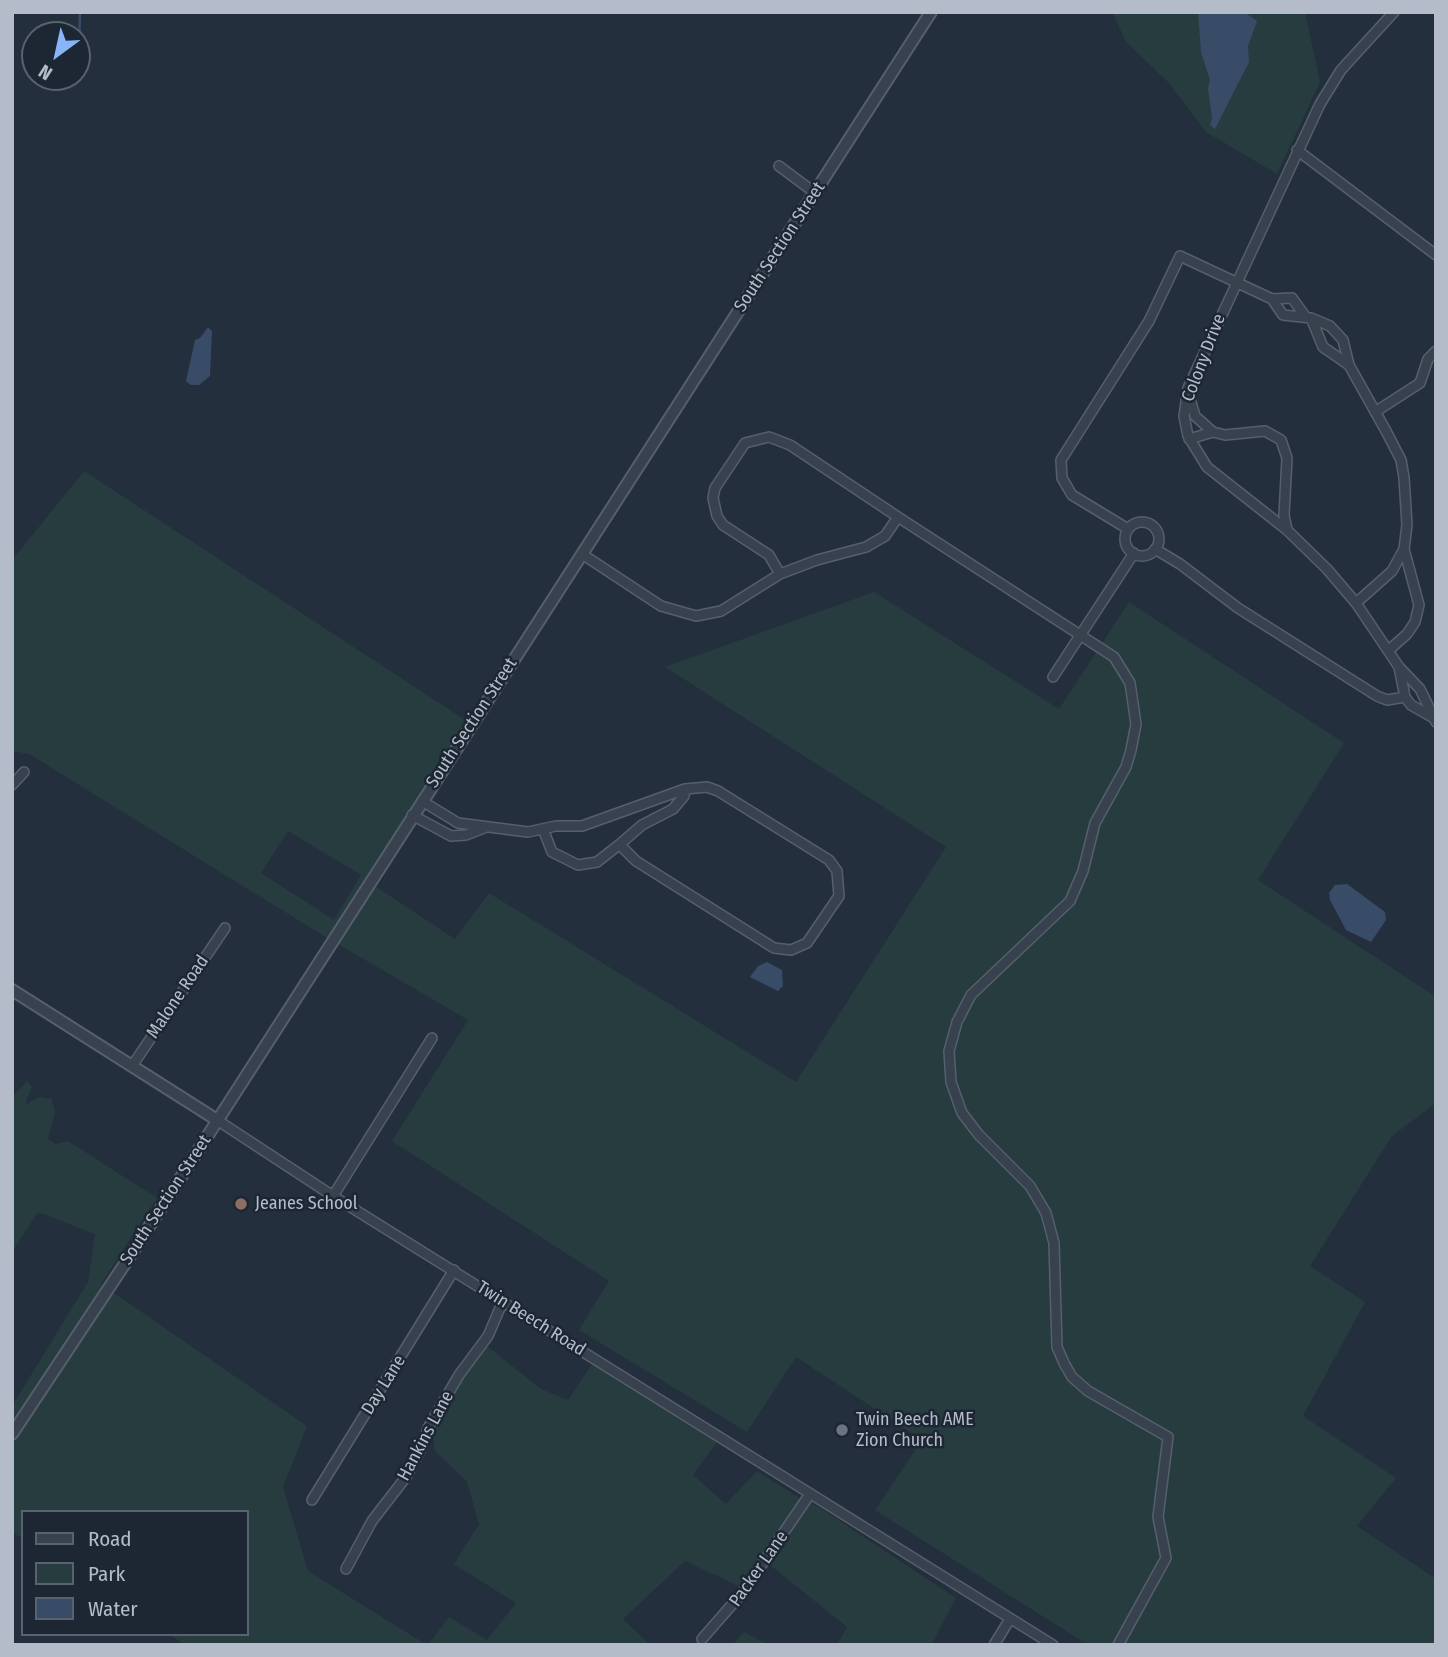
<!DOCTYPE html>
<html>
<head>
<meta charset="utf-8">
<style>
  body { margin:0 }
  #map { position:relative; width:1448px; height:1657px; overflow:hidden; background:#242f3e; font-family:"Fira Sans Condensed",sans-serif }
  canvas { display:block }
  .frame { position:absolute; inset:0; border:14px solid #b4bcc9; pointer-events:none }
  .legend { position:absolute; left:21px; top:1510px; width:228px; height:126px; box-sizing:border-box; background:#1d2633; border:2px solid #59626f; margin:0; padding:9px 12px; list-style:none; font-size:21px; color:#b4bcc9 }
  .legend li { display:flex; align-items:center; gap:14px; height:35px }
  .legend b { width:35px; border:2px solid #59626f }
  .north { position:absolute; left:21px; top:21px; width:70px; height:70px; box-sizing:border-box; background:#1d2633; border:2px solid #59626f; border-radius:50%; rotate:213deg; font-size:19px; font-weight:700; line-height:28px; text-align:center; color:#b4bcc9 }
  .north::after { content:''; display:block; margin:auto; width:24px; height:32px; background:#8ab4f8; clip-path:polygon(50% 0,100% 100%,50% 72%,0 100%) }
</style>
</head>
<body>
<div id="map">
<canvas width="1448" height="1657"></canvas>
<div class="frame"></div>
<ul class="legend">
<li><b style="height:9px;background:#38414e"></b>Road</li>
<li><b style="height:19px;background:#263c3f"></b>Park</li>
<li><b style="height:19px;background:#394c67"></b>Water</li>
</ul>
<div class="north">N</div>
</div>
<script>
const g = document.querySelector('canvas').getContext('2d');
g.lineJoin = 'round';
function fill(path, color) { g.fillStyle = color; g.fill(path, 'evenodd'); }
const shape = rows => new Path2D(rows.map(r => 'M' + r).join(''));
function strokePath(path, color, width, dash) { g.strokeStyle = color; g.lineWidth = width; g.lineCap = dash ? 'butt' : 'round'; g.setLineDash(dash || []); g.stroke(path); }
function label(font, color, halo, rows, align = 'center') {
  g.font = font + ' "Fira Sans Condensed",sans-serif'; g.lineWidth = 5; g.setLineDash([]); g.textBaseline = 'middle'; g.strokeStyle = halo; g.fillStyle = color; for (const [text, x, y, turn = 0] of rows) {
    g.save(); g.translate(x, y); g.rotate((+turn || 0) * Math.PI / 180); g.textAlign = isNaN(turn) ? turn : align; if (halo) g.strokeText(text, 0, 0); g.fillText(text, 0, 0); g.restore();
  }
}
const green = shape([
  [1112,12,1305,12,1320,82,1277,174,1206,132,1168,82,1126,42],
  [84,471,476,727,375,886,455,939,489,893,796,1082,946,847,665,667,874,592,1059,709,1129,602,1344,743,1258,880,1436,997,1436,1103,1392,1136,1310,1266,1365,1302,1303,1416,1396,1478,1357,1526,1436,1579,1436,1645,1088,1645,875,1510,922,1440,796,1357,747,1432,579,1330,609,1281,392,1141,468,1020,324,936,29,754,12,751,12,560],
  [288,831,361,875,334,920,261,873],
  [27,1081,32,1087,26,1100,27,1104,39,1097,52,1099,55,1113,48,1139,55,1144,68,1141,157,1198,101,1284,307,1426,283,1487,308,1571,427,1645,185,1645,169,1634,247,1634,247,1512,23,1512,23,1539,12,1532,12,1406,88,1282,95,1234,38,1212,12,1252,12,1097],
  [487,1346,541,1389,568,1400,593,1363,717,1442,693,1475,726,1504,757,1471,801,1499,739,1586,685,1561,623,1619,650,1645,428,1645,449,1617,487,1640,516,1603,454,1564,479,1524,467,1482,435,1451,432,1432,463,1378],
  [811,1502,956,1598,931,1645,837,1645,847,1627,770,1565],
  [744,1632,769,1645,732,1645]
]);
const water = shape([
  [1198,12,1244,12,1257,21,1248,46,1249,62,1215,129,1210,125,1212,118,1208,88,1210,80,1201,52],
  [208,327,212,331,210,376,199,385,191,385,186,381,195,340,200,338],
  [1347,884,1385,912,1386,920,1371,942,1346,930,1330,900,1329,893,1335,885],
  [767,962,782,970,783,986,778,991,750,977,758,966]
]);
const stream = shape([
  [79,48,80,12]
]);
const minor = shape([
  [1394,12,1341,70,1320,104,1188,388,1184,416,1188,436,1207,467,1287,530,1327,569,1356,603,1399,667,1420,689,1436,722],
  [1297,150,1436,255],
  [779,166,815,193],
  [1305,316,1292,298,1272,299,1283,315,1311,318],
  [1349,365,1323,347,1311,318,1330,326,1343,340,1349,365,1386,431,1401,460,1404,478,1407,525,1404,549,1392,571,1356,603],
  [1188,392,1195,416,1213,432,1189,439],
  [1375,412,1420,383,1428,359,1436,351],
  [1213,432,1225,435,1265,431,1281,440,1287,458,1284,515,1287,530],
  [898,517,1114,657,1130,683,1136,724,1131,750,1126,767,1095,823,1083,871,1070,901,971,995,957,1022,949,1051,951,1082,962,1113,979,1135,1030,1186,1046,1213,1054,1243,1057,1347,1064,1363,1072,1377,1088,1391,1168,1437,1158,1517,1166,1558,1118,1645],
  '1125 539a17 17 0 1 1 34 0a17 17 0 1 1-34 0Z',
  [1128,529,1072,495,1062,478,1061,460,1149,321,1180,256,1272,299],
  [1155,549,1180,564,1238,608,1377,696,1387,700,1405,697],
  [582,554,661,606,696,616,721,611,780,574,817,560,866,547,885,536,898,517,790,445,769,437,745,443,715,488,713,498,717,516,723,525,769,555,780,574],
  [1389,650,1407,634,1415,622,1419,605,1404,549],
  [1399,667,1405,697,1411,705,1432,717],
  [1053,677,1134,553],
  [12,785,24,772],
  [422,801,458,823,528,832,556,826,582,826,685,789,707,787,718,791,829,860,837,871,839,896,807,943,791,950,774,948,636,861,623,848,620,844,642,825,673,809,684,796,685,789],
  [412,815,451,836,466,835,484,828],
  [543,829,552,852,578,865,597,862,620,844],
  [132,1066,225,928],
  [217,1120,333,1196,1053,1645],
  [333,1196,432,1038],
  [312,1500,454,1270],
  [346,1569,372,1521,406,1477,423,1445,428,1428,459,1375,488,1336,503,1301],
  [702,1639,743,1592,810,1494],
  [994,1645,1010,1619]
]);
const tertiary = shape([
  [12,990,217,1120],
  [12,1434,136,1247,931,12]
]);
const markers = [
  [241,1204,7,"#8d6e63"],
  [842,1430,7,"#6b7280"]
];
const streetNames = [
  ["South Section Street",780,247,-57],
  ["Colony Drive",1204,358,-69],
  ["South Section Street",472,723,-57],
  ["Malone Road",178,997,-56],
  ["South Section Street",166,1200,-57],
  ["Twin Beech Road",531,1319,32],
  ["Day Lane",384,1385,-58],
  ["Hankins Lane",426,1436,-62],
  ["Packer Lane",759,1569,-55]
];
const poiNames = [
  ["Jeanes School",255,1204],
  ["Twin Beech AME",856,1420],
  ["Zion Church",856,1441]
];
fill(green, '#263c3f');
fill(water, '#394c67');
strokePath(stream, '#394c67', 2.5);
strokePath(minor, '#565f6c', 12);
strokePath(tertiary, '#565f6c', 14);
strokePath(minor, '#38414e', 9);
strokePath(tertiary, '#38414e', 10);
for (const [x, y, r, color] of markers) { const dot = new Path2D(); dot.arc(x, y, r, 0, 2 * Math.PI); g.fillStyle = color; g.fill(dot); strokePath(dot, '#1d2633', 2.5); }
label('18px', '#b4bcc9', '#1d2633', streetNames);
label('18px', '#b4bcc9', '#1d2633', poiNames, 'left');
</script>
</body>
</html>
